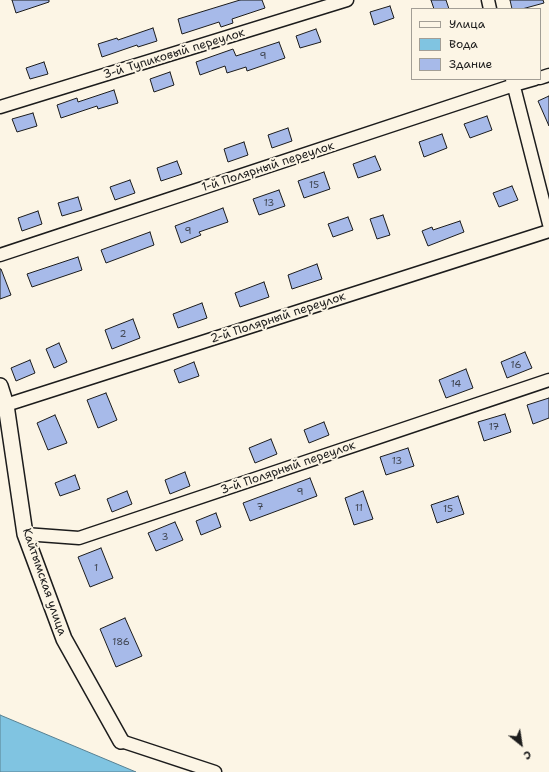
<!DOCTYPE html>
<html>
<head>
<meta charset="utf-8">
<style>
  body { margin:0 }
  #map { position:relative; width:549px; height:772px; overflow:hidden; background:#fcf5e5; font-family:"Shantell Sans",sans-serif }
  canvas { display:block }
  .legend { position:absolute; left:411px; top:8px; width:130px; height:72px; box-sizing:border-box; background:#fcf5e5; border:1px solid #a29e95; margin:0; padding:5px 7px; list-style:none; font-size:12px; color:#1c1c1c }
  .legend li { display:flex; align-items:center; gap:8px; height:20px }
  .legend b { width:20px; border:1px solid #a29e95 }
  .north { position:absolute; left:501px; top:724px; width:40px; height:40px; -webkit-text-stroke:3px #fcf5e5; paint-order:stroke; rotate:150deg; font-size:11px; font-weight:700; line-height:16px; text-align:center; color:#1c1c1c }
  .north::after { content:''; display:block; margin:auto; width:14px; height:18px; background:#1c1c1c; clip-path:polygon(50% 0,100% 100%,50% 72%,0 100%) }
</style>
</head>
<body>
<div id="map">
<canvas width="549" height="772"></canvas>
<ul class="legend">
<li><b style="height:5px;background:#fcf5e5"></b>Улица</li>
<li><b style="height:11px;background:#80c4e1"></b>Вода</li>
<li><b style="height:11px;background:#a7bae9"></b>Здание</li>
</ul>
<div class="north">С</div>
</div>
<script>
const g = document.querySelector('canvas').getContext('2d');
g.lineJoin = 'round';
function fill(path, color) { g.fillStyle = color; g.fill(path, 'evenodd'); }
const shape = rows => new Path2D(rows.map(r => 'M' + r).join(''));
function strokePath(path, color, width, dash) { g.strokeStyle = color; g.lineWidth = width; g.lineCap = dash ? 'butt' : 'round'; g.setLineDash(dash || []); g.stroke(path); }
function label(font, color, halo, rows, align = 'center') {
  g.font = font + ' "Shantell Sans",sans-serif'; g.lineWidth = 4; g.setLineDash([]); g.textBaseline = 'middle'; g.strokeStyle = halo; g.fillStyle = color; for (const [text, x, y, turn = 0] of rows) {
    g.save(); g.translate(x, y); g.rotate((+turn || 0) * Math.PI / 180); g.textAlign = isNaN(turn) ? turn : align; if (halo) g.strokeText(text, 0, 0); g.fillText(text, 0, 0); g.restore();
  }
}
const water = shape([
  [0,715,136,772,0,772,0,715]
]);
const building = shape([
  [12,0,49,0,49,2,16,13,12,0],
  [240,0,262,0,265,8,232,19,233,23,221,27,219,22,182,34,178,19,240,0],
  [431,0,446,0,449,9,434,9,431,0],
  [510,0,543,0,544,3,522,9,512,9,510,0],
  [390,6,394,18,374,25,370,12,390,6],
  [153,28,157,41,138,47,137,45,102,57,98,44,117,38,118,40,153,28],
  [316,29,321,42,300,48,296,36,316,29],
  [279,42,285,58,247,71,246,67,227,73,225,66,200,75,196,62,233,49,236,56,279,42],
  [44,62,48,74,30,79,26,68,44,62],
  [170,72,174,85,154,92,150,79,170,72],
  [114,90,118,103,98,109,97,106,61,118,57,105,77,98,78,102,114,90],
  [549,96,549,126,538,101,549,96],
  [33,113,37,126,17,132,12,119,33,113],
  [487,116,492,130,470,138,464,124,487,116],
  [288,128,292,141,272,148,268,135,288,128],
  [442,134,447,148,424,157,419,142,442,134],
  [244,142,248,155,228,162,224,149,244,142],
  [375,156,381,170,358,178,353,164,375,156],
  [177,161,182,174,161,181,157,168,177,161],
  [324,172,330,189,304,198,298,181,324,172],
  [130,180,135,193,115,200,110,187,130,180],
  [512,186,518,200,499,207,493,193,512,186],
  [279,190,285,206,259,215,253,199,279,190],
  [78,197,82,210,62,216,58,203,78,197],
  [223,208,228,222,199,232,201,235,181,243,175,226,223,208],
  [38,211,42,224,22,231,18,218,38,211],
  [383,215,390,235,377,239,370,219,383,215],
  [348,217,353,230,333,237,328,224,348,217],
  [460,221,464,232,428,246,422,231,432,227,433,230,460,221],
  [150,232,154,245,106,263,101,250,150,232],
  [78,257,82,270,32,287,27,274,78,257],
  [317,264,322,279,292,289,288,275,317,264],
  [0,269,1,269,11,295,0,299,0,269],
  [264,282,269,297,240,307,235,293,264,282],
  [202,303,207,318,178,328,173,314,202,303],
  [133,319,140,338,112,349,105,330,133,319],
  [59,343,67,362,54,368,46,349,59,343],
  [525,352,532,368,507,378,501,362,525,352],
  [30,360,35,373,16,381,11,368,30,360],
  [194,362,199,376,179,383,174,370,194,362],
  [466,369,473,388,446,398,439,380,466,369],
  [106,393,117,420,98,428,87,400,106,393],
  [549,398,549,418,533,424,527,405,549,398],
  [505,414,511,432,484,441,478,422,505,414],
  [55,415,67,443,48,450,37,423,55,415],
  [324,422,329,435,309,443,304,430,324,422],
  [271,439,277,454,255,463,249,448,271,439],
  [408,448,414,466,386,475,380,457,408,448],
  [185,472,190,486,170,494,165,480,185,472],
  [75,475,80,489,60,496,55,483,75,475],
  [310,478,317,496,250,521,243,503,310,478],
  [127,491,132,504,112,512,107,499,127,491],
  [363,491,373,519,354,525,345,498,363,491],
  [458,496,464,514,437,523,431,505,458,496],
  [216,513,221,527,201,535,196,521,216,513],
  [175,522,183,540,156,551,148,533,175,522],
  [101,548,113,578,90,587,78,557,101,548],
  [125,618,142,656,116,667,100,629,125,618]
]);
const minor = shape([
  [488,0,490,9],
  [540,78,549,75],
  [512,79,549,224],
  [0,107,347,0],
  [0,255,514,85,535,79],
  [6,405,549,231],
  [25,534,79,538,549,380],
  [121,741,215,772]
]);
const tertiary = shape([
  [0,386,6,405,25,534,64,639,121,741]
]);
const numberNames = [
  ["9",263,56],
  ["15",314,185],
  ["13",269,203],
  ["9",188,231],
  ["2",123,334],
  ["16",516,365],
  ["14",456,384],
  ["17",494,427],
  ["13",397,461],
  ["9",300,492],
  ["7",260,507],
  ["11",359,508],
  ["15",448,509],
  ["3",165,537],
  ["1",96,568],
  ["186",121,642]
];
const streetNames = [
  ["3-й Тупиковый переулок",174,54,-17],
  ["1-й Полярный переулок",268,167,-18],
  ["2-й Полярный переулок",278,318,-18],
  ["3-й Полярный переулок",288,468,-19],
  ["Кайтымская улица",44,582,71]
];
fill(water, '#80c4e1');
strokePath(water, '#588192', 1);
fill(building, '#a7bae9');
strokePath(building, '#1c1c1c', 1);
strokePath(minor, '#1c1c1c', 15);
strokePath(tertiary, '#1c1c1c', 18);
strokePath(minor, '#fcf5e5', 12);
strokePath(tertiary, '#fcf5e5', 15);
label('10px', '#3f444f', null, numberNames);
label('12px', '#1c1c1c', '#fcf5e5', streetNames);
</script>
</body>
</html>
